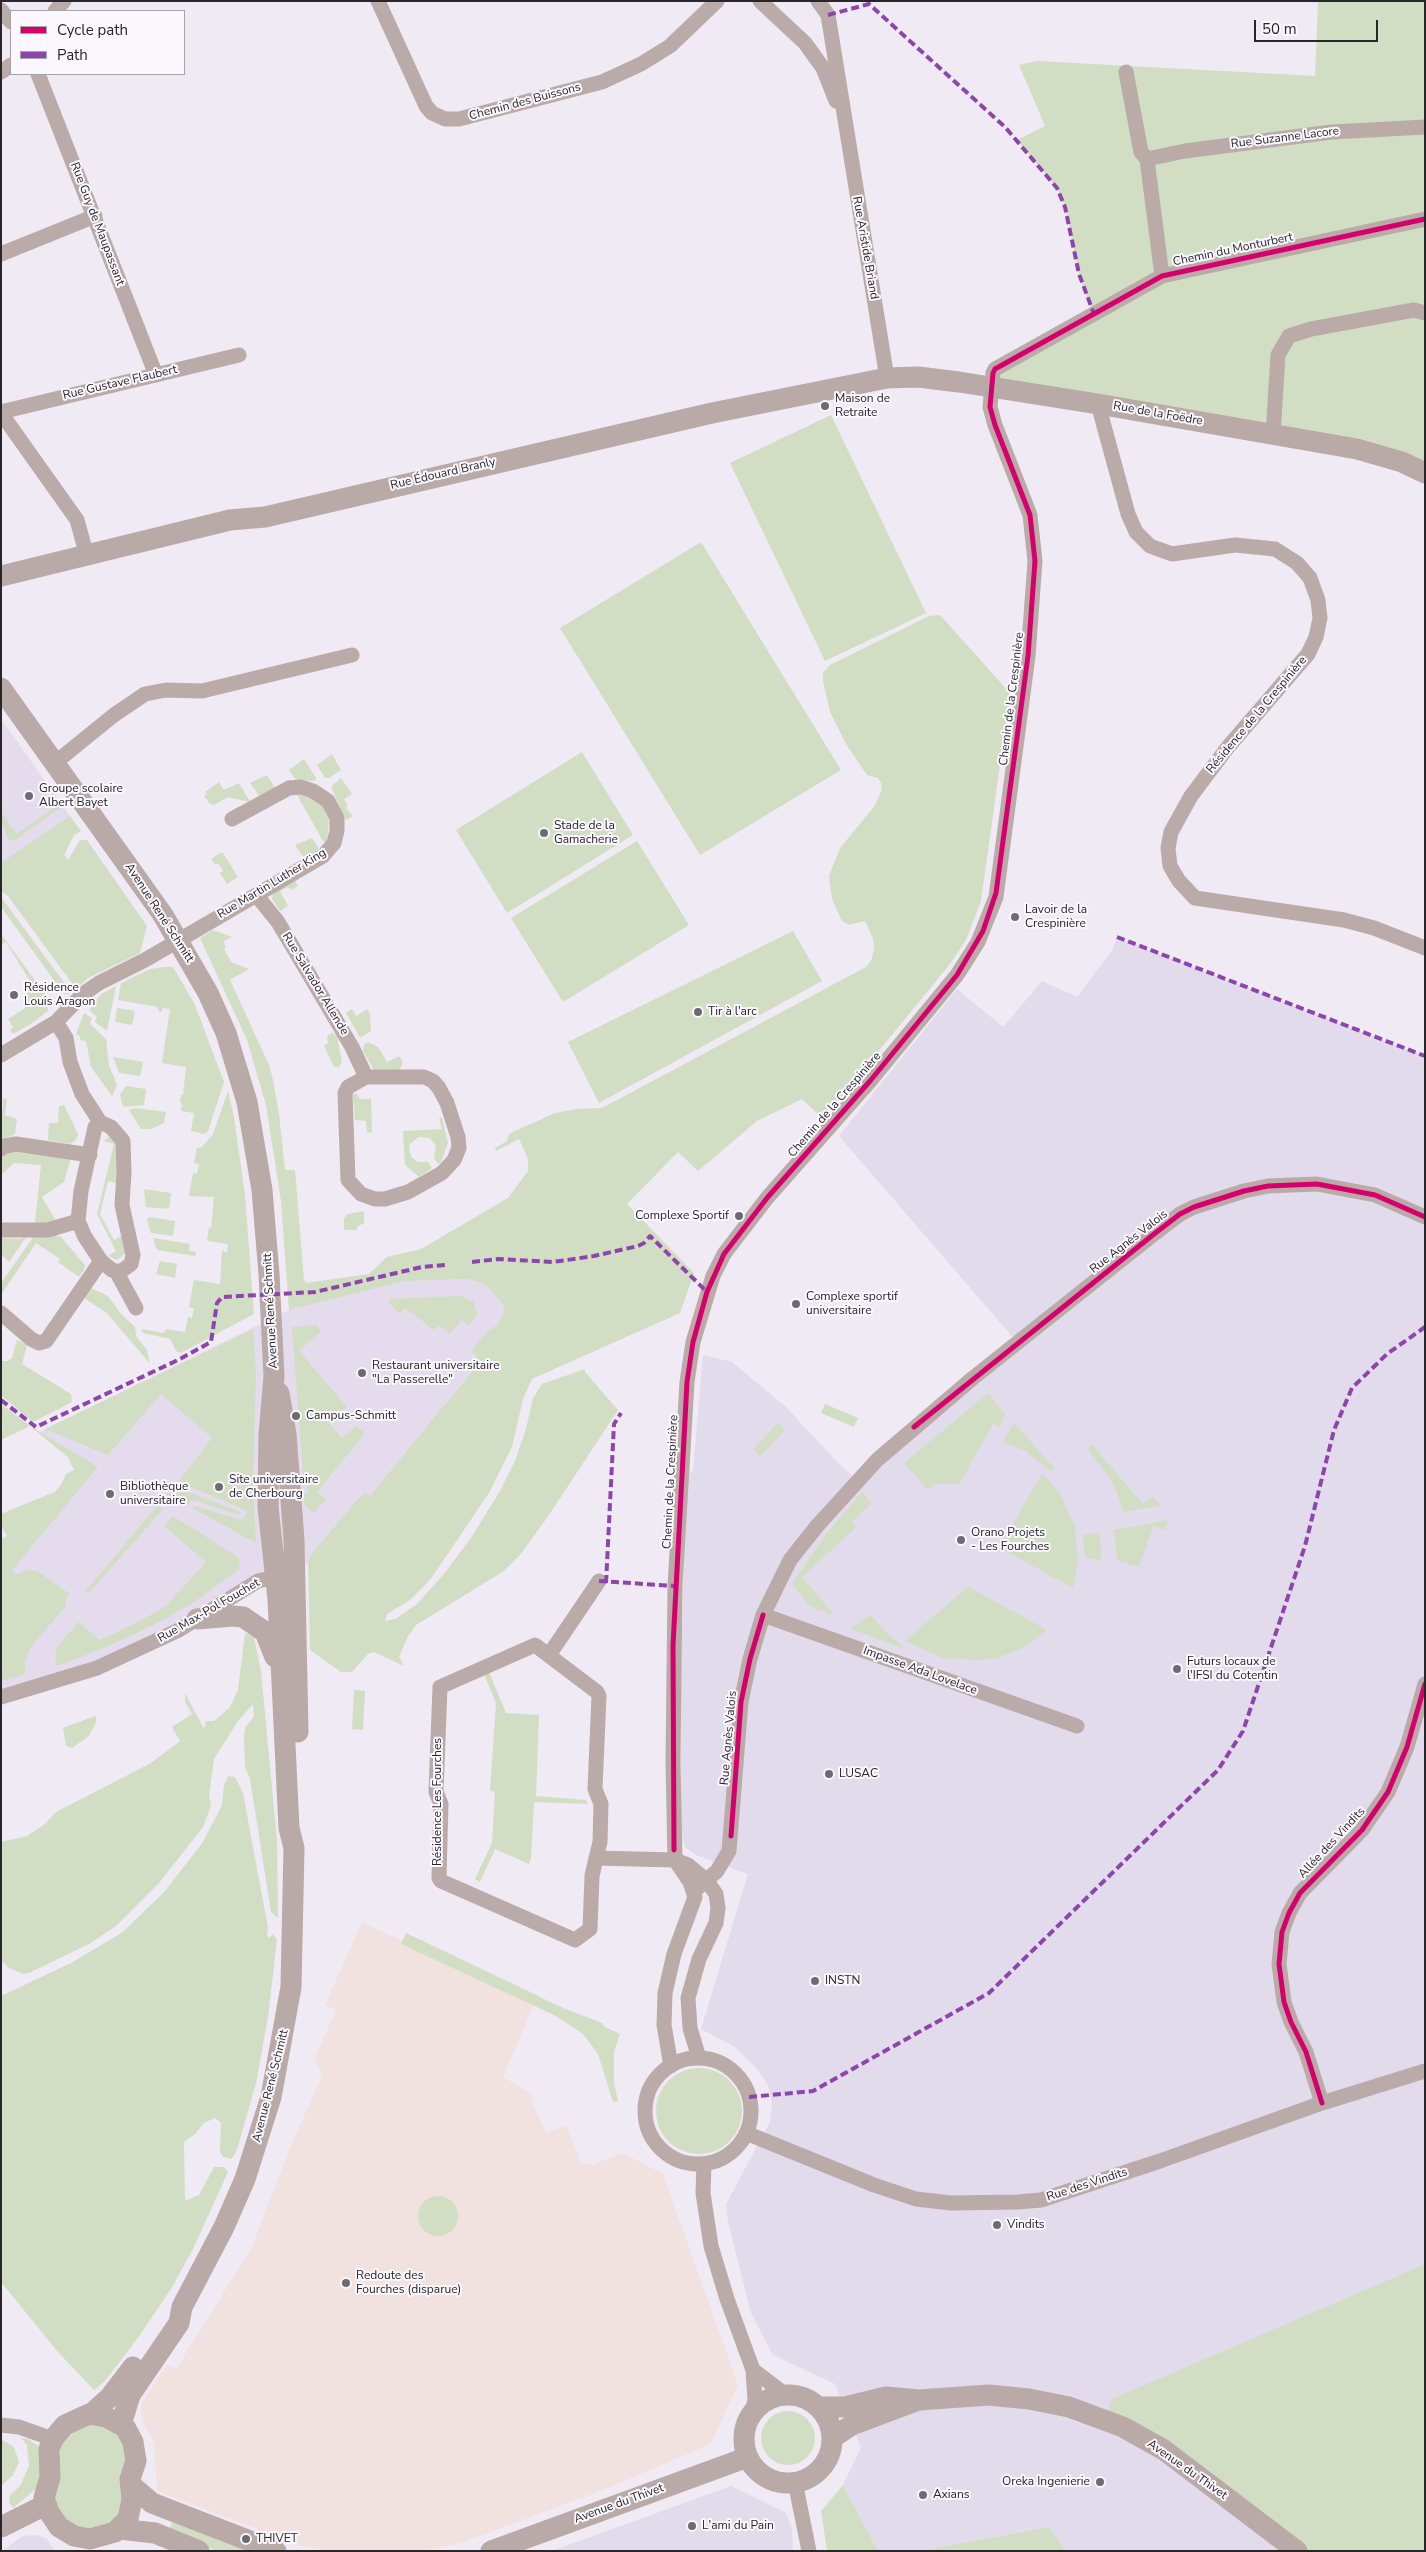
<!DOCTYPE html>
<html>
<head>
<meta charset="utf-8">
<style>
  body { margin:0 }
  #map { position:relative; width:1426px; height:2552px; overflow:hidden; background:#efeaf4; font-family:"Nunito Sans",sans-serif }
  canvas { display:block }
  .frame { position:absolute; inset:0; border:2px solid #28252b; pointer-events:none }
  .legend { position:absolute; left:10px; top:10px; width:175px; height:65px; box-sizing:border-box; background:#faf7fd; border:1px solid #a6a3a9; margin:0; padding:6px 9px; list-style:none; font-size:15px; color:#28252b }
  .legend li { display:flex; align-items:center; gap:10px; height:25px }
  .legend b { width:25px; border:1px solid #a6a3a9 }
  .scale { position:absolute; left:1254px; top:20px; width:124px; height:22px; box-sizing:border-box; border:2px solid #28252b; border-top:0; padding-left:6px; font-size:15px; line-height:18px; white-space:nowrap; color:#28252b; -webkit-text-stroke:4px #faf7fd; paint-order:stroke }
</style>
</head>
<body>
<div id="map">
<canvas width="1426" height="2552"></canvas>
<div class="frame"></div>
<ul class="legend">
<li><b style="height:6px;background:#d6006c"></b>Cycle path</li>
<li><b style="height:6px;background:#8e44ad"></b>Path</li>
</ul>
<div class="scale">50 m</div>
</div>
<script>
const g = document.querySelector('canvas').getContext('2d');
g.lineJoin = 'round';
function fill(path, color) { g.fillStyle = color; g.fill(path, 'evenodd'); }
const shape = rows => new Path2D(rows.map(r => 'M' + r).join(''));
function strokePath(path, color, width, dash) { g.strokeStyle = color; g.lineWidth = width; g.lineCap = dash ? 'butt' : 'round'; g.setLineDash(dash || []); g.stroke(path); }
function label(font, color, halo, rows, align = 'center') {
  g.font = font + ' "Nunito Sans",sans-serif'; g.lineWidth = 4; g.setLineDash([]); g.textBaseline = 'middle'; g.strokeStyle = halo; g.fillStyle = color; for (const [text, x, y, turn = 0] of rows) {
    g.save(); g.translate(x, y); g.rotate((+turn || 0) * Math.PI / 180); g.textAlign = isNaN(turn) ? turn : align; if (halo) g.strokeText(text, 0, 0); g.fillText(text, 0, 0); g.restore();
  }
}
const commercial = shape([
  [1117,937,1425,1056,1425,2264,1113,2399,1297,2551,1066,2551,1049,2527,920,2551,878,2551,843,2485,861,2448,835,2384,773,2355,751,2313,728,2222,726,2204,770,2122,772,2103,768,2085,756,2068,735,2047,701,2029,748,1874,696,1855,685,1847,681,1831,681,1680,686,1474,693,1471,703,1355,732,1362,785,1406,840,1465,859,1481,910,1437,1022,1348,839,1136,957,989,1003,1027,1042,981,1077,997,1113,949],
  [731,2486,786,2513,792,2529,793,2551,552,2551],
  [36,2535,46,2538,55,2551,2,2551,23,2536]
]);
const industrial = shape([
  [362,1922,402,1941,406,1933,538,1995,503,2077,531,2094,534,2107,546,2133,567,2125,581,2163,592,2165,623,2153,663,2174,738,2385,712,2441,706,2446,608,2488,461,2543,423,2551,328,2551,301,2546,157,2491,154,2442,143,2422,141,2412,141,2404,167,2365,176,2369,252,2247,289,2150,322,2076,315,2058,336,2010,325,2005]
]);
const built = shape([
  [1,719,77,826,1,871],
  [468,1279,486,1285,511,1312,473,1354,480,1360,370,1497,365,1493,321,1550,296,1574,276,1575,179,1630,1,1697,1,1539,7,1536,1,1525,1,1514,55,1492,61,1485,66,1474,74,1470,68,1457,38,1433,289,1310,406,1281]
]);
const green = shape([
  [1318,1,1425,1,1425,473,1012,390,993,373,1093,314,1079,274,1065,207,1057,188,1017,140,1045,126,1019,65,1037,61,1315,76],
  [831,415,926,613,825,661,730,463],
  [701,542,841,770,700,855,560,628],
  [940,615,1010,693,981,901,966,940,950,964,823,1119,802,1099,757,1121,698,1171,678,1152,627,1204,694,1273,680,1313,532,1379,523,1399,512,1447,489,1493,430,1580,410,1600,387,1614,385,1621,395,1619,416,1605,443,1575,471,1538,500,1491,515,1461,526,1429,533,1398,542,1384,585,1369,585,1372,618,1410,549,1515,520,1555,504,1571,416,1625,408,1636,399,1657,404,1666,374,1652,368,1654,352,1672,341,1672,310,1650,308,1561,313,1552,358,1499,365,1493,370,1496,480,1361,471,1351,486,1333,498,1324,503,1316,504,1306,486,1285,468,1279,406,1281,289,1310,281,1201,266,1105,247,1040,200,938,213,930,232,937,223,942,226,947,224,949,231,962,249,969,231,979,231,982,269,1065,273,1080,279,1114,285,1170,295,1170,304,1280,306,1283,369,1274,387,1257,421,1249,508,1198,528,1171,528,1159,519,1139,496,1151,495,1148,507,1141,508,1135,515,1131,555,1113,576,1109,602,1108,866,967,871,961,874,949,873,938,865,921,849,925,842,921,832,899,829,876,840,848,874,807,882,790,881,783,878,778,867,775,846,744,830,712,823,681,823,673,830,665,929,616],
  [582,752,633,835,507,913,456,830],
  [332,754,341,770,329,778,325,778,317,765],
  [304,759,316,778,315,781,296,780,289,770],
  [267,775,275,788,261,798,250,783],
  [341,778,352,794,344,799,348,806,346,808,353,816,346,820,331,787],
  [219,782,224,790,239,783,250,802,228,797,214,805,209,803,204,796,207,794,205,792],
  [305,794,322,804,329,821,327,842,323,841,297,795],
  [61,802,63,806,14,841,9,840,1,821,1,812,17,834],
  [70,816,81,831,74,835,64,855,68,860,80,840,87,840,147,926,140,953,88,978,76,989,8,896,1,891,1,863],
  [312,838,318,847,318,851,303,857,295,845],
  [637,841,689,925,563,1002,511,918],
  [220,853,223,853,238,877,227,884,220,873,223,871,218,863,215,865,211,859],
  [295,881,298,886,291,890,288,887,280,891,288,906,280,911,272,899,273,893],
  [1,897,71,992,69,994,64,994,1,907],
  [793,931,822,981,599,1103,568,1042],
  [1,934,48,998,48,1011,29,1025,13,1034,10,1030,13,1027,8,1019,24,1009,30,981,6,942,1,945],
  [165,967,173,967,195,1005,224,1082,208,1131,204,1134,191,1131,194,1113,181,1111,182,1103,180,1102,181,1095,183,1095,186,1067,162,1063,170,1009,162,1008,162,1012,158,1011,158,1007,118,1000,121,983,150,969],
  [116,986,107,1031,95,1022,97,1017,89,1010,101,994],
  [117,1008,135,1011,132,1025,115,1022],
  [352,1009,356,1016,367,1009,370,1014,371,1031,360,1038,346,1013],
  [84,1013,92,1018,90,1024,106,1039,109,1065,117,1085,112,1096,91,1067,86,1041,80,1040,80,1036,76,1034],
  [332,1033,337,1036,342,1062,339,1067,334,1067,324,1046,328,1043,327,1036],
  [368,1042,378,1047,387,1062,399,1056,403,1062,399,1071,375,1072,363,1051,364,1045],
  [113,1057,143,1062,140,1076,119,1073],
  [126,1086,146,1089,144,1105,125,1107,122,1104,120,1094],
  [228,1091,234,1117,245,1195,254,1314,181,1353,176,1351,170,1339,143,1333,141,1329,164,1333,166,1329,185,1332,188,1317,192,1318,194,1308,189,1307,194,1280,220,1284,222,1251,227,1252,228,1244,207,1241,209,1227,211,1228,214,1197,189,1196,193,1173,197,1174,199,1164,194,1163,197,1148,202,1147,213,1134],
  [356,1093,360,1099,371,1099,372,1132,367,1133,366,1121,355,1120,353,1095],
  [3,1098,7,1099,5,1115,17,1119,15,1134,1,1140],
  [64,1105,78,1134,76,1140,70,1144,48,1140,49,1123,58,1123,59,1106],
  [136,1108,166,1112,164,1123,151,1129,141,1129,129,1110],
  [442,1117,448,1143,441,1162,438,1164,434,1158,436,1146,430,1138,419,1137,410,1144,409,1150,412,1158,418,1162,428,1162,432,1168,419,1177,405,1165,403,1131,442,1129,439,1119],
  [112,1137,116,1141,117,1183,108,1181,100,1214,114,1240,123,1235,127,1252,117,1260,108,1256,116,1251,97,1214,114,1144,104,1141,107,1138],
  [13,1150,71,1158,64,1182,42,1197,56,1221,49,1224,35,1222,41,1165,14,1163,1,1175,1,1158],
  [144,1189,171,1193,169,1209,146,1207],
  [364,1211,364,1223,357,1227,357,1230,344,1230,344,1218,348,1214],
  [149,1217,175,1221,173,1236,151,1233,147,1220],
  [56,1235,61,1237,85,1265,84,1270,79,1277,58,1262,60,1259,36,1243,1,1295,1,1283,34,1236],
  [27,1236,9,1262,1,1254,1,1238,20,1239],
  [153,1238,190,1244,189,1251,196,1252,195,1256,157,1250],
  [160,1261,177,1264,175,1278,156,1274],
  [91,1288,108,1296,121,1314,135,1327,136,1336,147,1350,150,1364,107,1313,84,1298],
  [460,1296,474,1302,477,1314,469,1325,461,1320,450,1334,439,1325,434,1330,405,1308,400,1314,388,1302,391,1299],
  [316,1325,321,1331,299,1351,347,1407,329,1423,342,1438,356,1426,365,1433,317,1492,326,1499,314,1513,307,1508,304,1501,304,1494,308,1493,307,1476,303,1476,292,1327],
  [253,1329,256,1372,253,1488,256,1543,192,1508,194,1506,242,1520,248,1511,178,1482,212,1438,161,1394,108,1455,45,1429],
  [17,1340,27,1345,22,1364,71,1394,72,1402,33,1422,1,1395,1,1361,8,1361,12,1358],
  [988,1393,1005,1414,1000,1427,993,1424,959,1484,935,1484,928,1490,904,1463],
  [1,1404,30,1426,98,1467,12,1570,16,1575,26,1570,37,1571,70,1594,65,1600,66,1606,31,1647,25,1661,25,1674,1,1681,1,1539,7,1536,1,1525,1,1514,55,1492,61,1485,66,1474,74,1470,68,1457,30,1426,1,1440,3,1426,1,1425],
  [825,1404,858,1418,854,1427,821,1413],
  [778,1423,785,1430,760,1456,753,1449],
  [1014,1423,1054,1468,1051,1471,1024,1450,1003,1442],
  [1091,1444,1143,1504,1153,1497,1161,1505,1123,1512,1116,1490,1108,1475,1088,1449],
  [1042,1473,1060,1494,1075,1527,1078,1560,1073,1588,1000,1548],
  [174,1487,241,1512,240,1515,192,1500,187,1505,168,1495],
  [862,1492,872,1503,852,1521,856,1527,802,1577,834,1615,817,1610,807,1603,792,1584,826,1534],
  [157,1506,163,1509,89,1593,84,1593],
  [173,1516,239,1558,240,1569,191,1604,161,1621,109,1646,57,1666,55,1657,56,1649,78,1622,100,1640,134,1624,166,1606,206,1562,164,1526],
  [1168,1520,1165,1530,1153,1526,1139,1567,1117,1560,1114,1530],
  [1099,1532,1101,1551,1101,1561,1085,1557,1083,1535],
  [969,1586,972,1589,1047,1630,1029,1644,1013,1652,997,1658,979,1660,943,1658,905,1641],
  [870,1615,890,1636,908,1650,851,1629],
  [245,1633,254,1637,261,1671,277,1841,278,1918,271,1912,250,1779,245,1767,244,1736,245,1728,254,1716,253,1704,238,1721,214,1759,209,1795,211,1806,203,1827,159,1883,116,1926,89,1944,29,1973,23,1974,9,1968,1,1960,1,1842,27,1836,45,1824,56,1812,151,1763,180,1741,172,1727,192,1714,185,1702,185,1693,204,1729,206,1721,214,1721,230,1707,238,1690],
  [489,1672,506,1713,539,1715,536,1796,586,1800,588,1804,534,1802,531,1858,529,1864,495,1849,480,1882,475,1879,492,1843,495,1792,490,1791,496,1703,484,1674],
  [354,1690,365,1691,363,1730,352,1729],
  [95,1716,97,1720,89,1736,72,1748,66,1746,63,1728],
  [228,1776,235,1777,243,1793,268,1928,267,1934,269,1938,273,1934,277,1940,268,2017,256,2083,237,2150,232,2159,223,2157,220,2152,221,2123,215,2118,204,2123,195,2134,184,2142,185,2201,199,2195,214,2167,224,2167,228,2172,193,2249,171,2289,135,2342,105,2381,94,2390,58,2352,1,2282,1,1996,71,1963,123,1932,165,1891,203,1842,222,1805,224,1785],
  [406,1933,563,2008,602,2023,605,2027,620,2034,614,2052,614,2083,618,2101,613,2102,598,2054,583,2034,556,2016,401,1944],
  '656 2111a43 43 0 1 1 86 0a43 43 0 1 1-86 0Z',
  '418 2216a20 20 0 1 1 40 0a20 20 0 1 1-40 0Z',
  [1425,2264,1425,2551,1297,2551,1106,2419,1112,2399],
  '761 2438a27 27 0 1 1 54 0a27 27 0 1 1-54 0Z',
  [93,2424,99,2425,117,2433,125,2446,127,2454,124,2498,118,2515,108,2525,94,2529,77,2528,63,2518,54,2499,61,2445,79,2427],
  [21,2438,28,2439,38,2446,44,2463,38,2487,13,2508,9,2502,10,2495,20,2486,29,2466,27,2445],
  [1,2439,14,2447,19,2462,13,2475,1,2486],
  [843,2485,878,2551,827,2551,821,2511],
  [174,2518,259,2551,217,2551,168,2532],
  [1049,2527,1066,2551,920,2551]
]);
const street = shape([
  [378,1,426,106,432,113,445,119,459,119,602,82,641,64,670,46,717,1],
  [760,1,805,43,823,68,836,101],
  [818,1,828,15,887,378],
  [1,10,11,22],
  [55,11,64,1],
  [1,72,11,65],
  [1126,72,1141,152,1147,159,1162,276],
  [38,74,156,375],
  [1147,159,1185,151,1332,132,1425,127],
  [1,254,95,216],
  [1098,404,1128,514,1136,532,1150,546,1172,554,1235,545,1275,549,1297,563,1310,578,1318,600,1320,618,1316,637,1308,654,1228,747,1191,796,1171,832,1168,848,1170,866,1179,881,1195,898,1344,920,1374,928,1425,948],
  [1,412,239,355],
  [1,413,77,520,87,556],
  [1273,435,1278,355,1289,336,1311,329,1414,310,1425,313],
  [56,762,114,715,145,694,166,690,202,691,352,655],
  [257,896,278,922,352,1047,366,1077,424,1077,433,1081,439,1088,447,1103,458,1137,459,1148,454,1160,442,1173,408,1192,385,1199,375,1199,361,1194,348,1180,345,1093,348,1087,366,1077],
  [56,1022,66,1038,70,1062,82,1094,100,1122,111,1127,123,1141,124,1172,122,1205,133,1255,131,1264,120,1272,112,1270,101,1261,85,1237,78,1221,81,1191,95,1127,100,1122],
  [1,1055,56,1022,83,994,99,983,145,960,323,856,334,843,337,831,337,818,328,801,313,791,301,787,289,788,232,819],
  [1,1149,5,1146,16,1144,90,1155],
  [3,1230,48,1230,78,1221],
  [116,1271,136,1308],
  [1,1313,31,1339,39,1343,46,1341,101,1261],
  [763,1615,1077,1726],
  [549,1655,599,1581],
  [1,1697,97,1668,179,1630,258,1581,284,1575],
  [596,1858,592,1876,590,1929,575,1940,441,1881,439,1878,441,1804,436,1792,440,1687,535,1645,597,1692,599,1696,595,1789,601,1804,600,1842,596,1858,675,1860,688,1865,707,1881,716,1894,718,1908,716,1923,699,1959,688,1998,690,2028,699,2058],
  [694,1891,717,1871,729,1851,741,1702,750,1659,763,1615,790,1560,817,1526,877,1460,973,1378,1154,1234,1180,1214,1194,1207,1244,1191,1268,1186,1317,1184,1375,1195,1425,1217],
  '645 2111a53 53 0 1 1 106 0a53 53 0 1 1-106 0Z',
  [671,2066,664,2025,665,1993,674,1954,695,1897,690,1882,675,1860,673,1761,675,1586,687,1382,693,1342,713,1276,724,1254,767,1198,870,1081,957,975,978,942,996,897,1028,656,1035,561,1030,515,995,425,990,407,993,373,995,369,1162,276,1425,219],
  [1322,2103,1306,2052,1291,2022,1284,2002,1279,1964,1282,1932,1289,1913,1300,1893,1362,1830,1388,1792,1407,1747,1425,1684],
  [746,2133,874,2185,916,2199,951,2203,1018,2202,1041,2200,1160,2161,1322,2103,1425,2071],
  [704,2164,703,2193,711,2246,727,2299,753,2370,786,2395],
  [752,2413,755,2400,753,2370],
  [1,2425,19,2427,53,2439],
  [795,2482,809,2551]
]);
const secondary = shape([
  [1,576,230,520,265,517,712,413,887,378,918,377,959,382,1098,404,1357,449,1402,462,1425,473],
  [1,688,163,915,208,993,226,1033,247,1102,262,1190,269,1274,274,1376,269,1435,268,1507,278,1599,289,1828,294,1848,291,1987,271,2097,245,2179,224,2227,182,2307,179,2323,130,2395,121,2425],
  [279,1393,286,1434,294,1540,298,1732],
  [197,1619,233,1616,243,1617,265,1632,275,1657],
  '744 2439a44 44 0 1 1 88 0a44 44 0 1 1-88 0Z',
  [819,2407,845,2407,886,2397,919,2400,989,2395,1029,2399,1069,2407,1123,2427,1164,2450,1297,2551],
  [89,2414,106,2417,125,2427,133,2442,136,2461,130,2479,132,2499,128,2519,115,2532,90,2539,74,2536,59,2527,49,2512,44,2498,50,2477,49,2449,53,2439,65,2425,89,2414],
  [91,2414,110,2397,133,2367],
  [832,2438,852,2425,916,2401],
  [131,2485,152,2503,276,2551],
  [1,2527,45,2505],
  [119,2529,155,2533,199,2551],
  [491,2551,748,2457]
]);
const quiet = shape([
  [828,15,869,4,1005,127,1057,188,1065,207,1079,274,1094,314],
  [1117,937,1425,1056],
  [472,1262,498,1259,553,1262,594,1256,638,1246,644,1243,650,1236,707,1292],
  [1,1400,36,1427,178,1360,211,1342,217,1303,222,1297,315,1292,422,1267,445,1265],
  [599,1581,675,1586],
  [606,1583,614,1424,621,1413],
  [749,2097,813,2091,989,1993,1218,1770,1243,1731,1305,1546,1334,1430,1352,1388,1387,1354,1425,1327]
]);
const cycleway = shape([
  [914,1427,1154,1234,1180,1214,1194,1207,1244,1191,1268,1186,1317,1184,1375,1195,1425,1217],
  [731,1836,741,1702,750,1659,763,1615],
  [674,1850,673,1645,687,1382,693,1342,707,1292,724,1254,767,1198,870,1081,957,975,983,931,996,893,1028,656,1035,561,1030,515,995,425,990,407,993,373,995,369,1162,276,1425,219],
  [1322,2103,1306,2052,1291,2022,1284,2002,1279,1964,1282,1932,1289,1913,1300,1893,1362,1830,1388,1792,1407,1747,1425,1684]
]);
const markers = [
  [825,406,5,"#6e6a71"],
  [29,796,5,"#6e6a71"],
  [544,833,5,"#6e6a71"],
  [1015,917,5,"#6e6a71"],
  [14,995,5,"#6e6a71"],
  [698,1012,5,"#6e6a71"],
  [739,1216,5,"#6e6a71"],
  [796,1304,5,"#6e6a71"],
  [362,1373,5,"#6e6a71"],
  [296,1416,5,"#6e6a71"],
  [219,1487,5,"#6e6a71"],
  [110,1494,5,"#6e6a71"],
  [961,1540,5,"#6e6a71"],
  [1177,1669,5,"#6e6a71"],
  [829,1774,5,"#6e6a71"],
  [815,1981,5,"#6e6a71"],
  [997,2225,5,"#6e6a71"],
  [346,2283,5,"#6e6a71"],
  [1100,2482,5,"#6e6a71"],
  [923,2495,5,"#6e6a71"],
  [692,2526,5,"#6e6a71"],
  [246,2539,5,"#6e6a71"]
];
const streetNames = [
  ["Chemin des Buissons",525,102,-15],
  ["Rue Suzanne Lacore",1285,138,-7],
  ["Rue Guy de Maupassant",97,224,69],
  ["Rue Aristide Briand",865,248,80],
  ["Chemin du Monturbert",1233,250,-12],
  ["Rue Gustave Flaubert",120,383,-13],
  ["Rue de la Foëdre",1158,414,10],
  ["Rue Édouard Branly",443,474,-13],
  ["Chemin de la Crespinière",1012,699,-83],
  ["Résidence de la Crespinière",1257,715,-50],
  ["Rue Martin Luther King",272,884,-31],
  ["Avenue René Schmitt",159,913,57],
  ["Rue Salvador Allende",315,984,59],
  ["Chemin de la Crespinière",835,1105,-49],
  ["Rue Agnès Valois",1129,1242,-38],
  ["Avenue René Schmitt",271,1311,-93],
  ["Chemin de la Crespinière",671,1482,-87],
  ["Rue Max-Pol Fouchet",209,1611,-30],
  ["Impasse Ada Lovelace",920,1671,20],
  ["Rue Agnès Valois",729,1738,-85],
  ["Résidence Les Fourches",438,1802,-90],
  ["Allée des Vindits",1332,1843,-47],
  ["Avenue René Schmitt",271,2086,-76],
  ["Rue des Vindits",1087,2185,-18],
  ["Avenue du Thivet",1187,2470,35],
  ["Avenue du Thivet",619,2504,-20]
];
const poiNames = [
  ["Maison de",835,399],
  ["Retraite",835,413],
  ["Groupe scolaire",39,789],
  ["Albert Bayet",39,803],
  ["Stade de la",554,826],
  ["Gamacherie",554,840],
  ["Lavoir de la",1025,910],
  ["Crespinière",1025,924],
  ["Résidence",24,988],
  ["Louis Aragon",24,1002],
  ["Tir à l'arc",708,1012],
  ["Complexe Sportif",729,1216,"right"],
  ["Complexe sportif",806,1297],
  ["universitaire",806,1311],
  ["Restaurant universitaire",372,1366],
  ["\"La Passerelle\"",372,1380],
  ["Campus-Schmitt",306,1416],
  ["Site universitaire",229,1480],
  ["de Cherbourg",229,1494],
  ["Bibliothèque",120,1487],
  ["universitaire",120,1501],
  ["Orano Projets",971,1533],
  ["- Les Fourches",971,1547],
  ["Futurs locaux de",1187,1662],
  ["l'IFSI du Cotentin",1187,1676],
  ["LUSAC",839,1774],
  ["INSTN",825,1981],
  ["Vindits",1007,2225],
  ["Redoute des",356,2276],
  ["Fourches (disparue)",356,2290],
  ["Oreka Ingenierie",1090,2482,"right"],
  ["Axians",933,2495],
  ["L'ami du Pain",702,2526],
  ["THIVET",256,2539]
];
fill(commercial, '#e1dbeb');
fill(industrial, '#f1e2e0');
fill(built, '#e4dced');
fill(green, '#d1dec3');
strokePath(street, '#baaba8', 15);
strokePath(secondary, '#b9a9a7', 21);
strokePath(quiet, '#8e44ad', 4, [8, 4]);
strokePath(cycleway, '#d6006c', 5);
for (const [x, y, r, color] of markers) { const dot = new Path2D(); dot.arc(x, y, r, 0, 2 * Math.PI); g.fillStyle = color; g.fill(dot); strokePath(dot, '#faf7fd', 2); }
label('12px', '#28252b', '#faf7fd', streetNames);
label('12px', '#28252b', '#faf7fd', poiNames, 'left');
</script>
</body>
</html>
